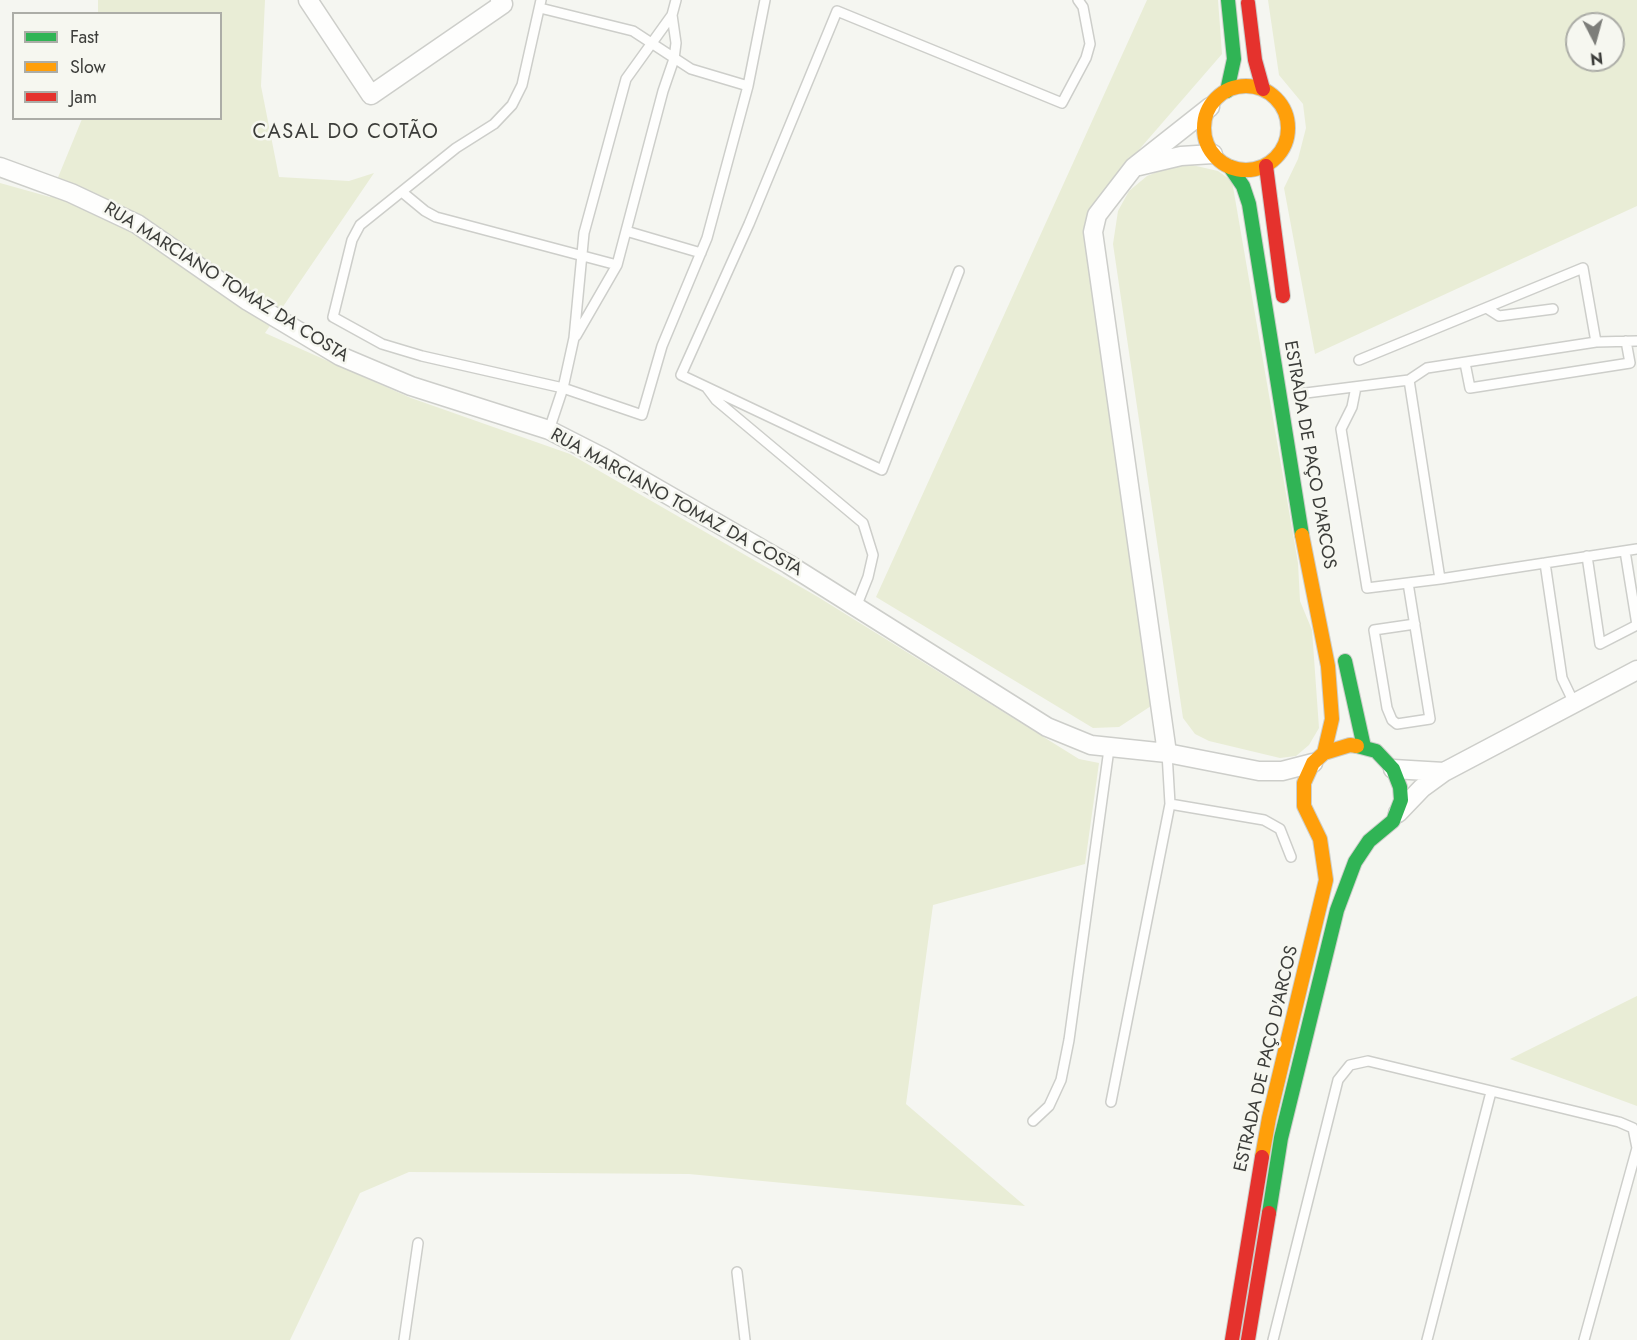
<!DOCTYPE html>
<html>
<head>
<meta charset="utf-8">
<style>
  body { margin:0 }
  #map { position:relative; width:1637px; height:1340px; overflow:hidden; background:#f5f6f1; font-family:Jost,sans-serif }
  canvas { display:block }
  .legend { position:absolute; left:12px; top:12px; width:210px; height:108px; box-sizing:border-box; background:#f6f7f0; border:2px solid #acada7; margin:0; padding:8px 10px; list-style:none; font-size:18px; color:#3c3d3a }
  .legend li { display:flex; align-items:center; gap:12px; height:30px }
  .legend b { width:30px; border:2px solid #acada7 }
  .north { position:absolute; left:1565px; top:12px; width:60px; height:60px; box-sizing:border-box; background:#f6f7f0; border:2px solid #acada7; border-radius:50%; rotate:174deg; font-size:16px; font-weight:700; line-height:24px; text-align:center; color:#3c3d3a }
  .north::after { content:''; display:block; margin:auto; width:21px; height:27px; background:#7d7e7a; clip-path:polygon(50% 0,100% 100%,50% 72%,0 100%) }
</style>
</head>
<body>
<div id="map">
<canvas width="1637" height="1340"></canvas>
<ul class="legend">
<li><b style="height:8px;background:#30b455"></b>Fast</li>
<li><b style="height:8px;background:#ff9f0a"></b>Slow</li>
<li><b style="height:8px;background:#e5322d"></b>Jam</li>
</ul>
<div class="north">N</div>
</div>
<script>
const g = document.querySelector('canvas').getContext('2d');
g.lineJoin = 'round';
function fill(path, color) { g.fillStyle = color; g.fill(path, 'evenodd'); }
const shape = rows => new Path2D(rows.map(r => 'M' + r).join(''));
function strokePath(path, color, width, dash) { g.strokeStyle = color; g.lineWidth = width; g.lineCap = dash ? 'butt' : 'round'; g.setLineDash(dash || []); g.stroke(path); }
function label(font, color, halo, rows, align = 'center') {
  g.font = font + ' Jost,sans-serif'; g.lineWidth = 5; g.setLineDash([]); g.textBaseline = 'middle'; g.strokeStyle = halo; g.fillStyle = color; for (const [text, x, y, turn = 0] of rows) {
    g.save(); g.translate(x, y); g.rotate((+turn || 0) * Math.PI / 180); g.textAlign = isNaN(turn) ? turn : align; if (halo) g.strokeText(text, 0, 0); g.fillText(text, 0, 0); g.restore();
  }
}
const green = shape([
  [98,0,265,0,261,86,279,177,349,181,374,173,265,333,411,398,570,454,818,597,1079,759,1099,763,1085,864,933,905,906,1104,1025,1206,689,1174,409,1172,360,1193,290,1340,0,1340,0,183,50,197,82,119,220,118,220,14,98,13],
  [1147,0,1218,0,1222,54,1098,197,1084,229,1153,688,1151,706,1119,727,1093,728,876,597],
  [1268,0,1637,0,1637,206,1315,354,1284,188,1298,159,1306,128,1303,104,1279,75],
  [1577,24,1613,24,1613,60,1577,60],
  [1192,165,1218,171,1232,181,1298,563,1300,601,1312,630,1319,728,1309,745,1296,756,1280,758,1209,741,1195,734,1183,718,1113,244,1118,211,1129,191,1147,176,1169,167],
  [1637,996,1637,1106,1510,1059]
]);
const lane = shape([
  [540,8,633,31,691,69,748,86,707,238,662,346,642,415,563,388,422,356,382,344,333,317,352,240,360,225,456,148,494,124,512,105,522,85,541,0],
  [748,86,765,0],
  [402,192,425,211,436,217,617,265,663,91,674,59,676,43,672,15],
  [626,231,701,253],
  [959,271,882,470,681,375,749,224,837,11,1062,103,1086,58,1090,44,1083,7,1078,0],
  [1488,309,1499,316,1553,309],
  [576,336,617,265],
  [1359,360,1583,268,1596,342],
  [1465,363,1470,388,1630,363,1626,341],
  [1409,380,1440,579,1637,549],
  [1356,387,1352,407,1341,429,1367,588,1440,579],
  [707,388,716,400,863,523,873,555,868,577,856,607],
  [1298,394,1409,380,1427,368,1596,342,1637,341],
  [549,430,563,388,574,338,584,233,626,79,672,15,676,0],
  [1625,551,1637,625],
  [1587,556,1600,644,1637,625],
  [1545,563,1562,678,1574,703],
  [1408,583,1430,719,1397,724,1392,720,1387,708,1374,630,1415,624],
  [1170,804,1264,820,1280,829,1291,857],
  [1111,1102,1170,804,1167,753],
  [1033,1121,1049,1106,1061,1080,1069,1040,1109,749],
  [737,1272,745,1340],
  [404,1340,418,1243],
  [1273,1340,1338,1080,1350,1065,1368,1061,1619,1122,1633,1128,1637,1148,1584,1340],
  [1427,1340,1491,1092]
]);
const street = shape([
  [308,0,371,95,503,4,500,0],
  [1139,166,1181,156,1213,154],
  [0,167,71,193,137,224,248,301,340,356,411,386,549,430,604,458,788,564,1047,727,1091,745,1167,753,1259,771,1282,771,1313,763],
  [1167,753,1093,232,1097,215,1134,167,1210,107],
  [1393,769,1444,772],
  [1398,813,1422,788,1444,772,1637,670]
]);
const fast = shape([
  [1227,91,1234,59,1228,0],
  [1230,167,1243,186,1249,204,1302,535],
  [1345,661,1364,747],
  [1269,1213,1281,1138,1337,910,1355,862,1369,841,1393,821,1401,800,1400,787,1393,769,1376,751,1357,746]
]);
const slow = shape([
  '1204 128a42 42 0 1 1 84 0a42 42 0 1 1-84 0Z',
  [1302,535,1328,666,1332,719,1324,753],
  [1262,1157,1269,1118,1326,880,1320,839,1304,806,1304,783,1313,763,1324,753,1350,745,1357,746]
]);
const jam = shape([
  [1248,3,1255,60,1263,89],
  [1266,166,1283,296],
  [1232,1340,1262,1157],
  [1248,1340,1269,1213]
]);
const streetNames = [
  ["RUA MARCIANO TOMAZ DA COSTA",226,283,32],
  ["ESTRADA DE PAÇO D'ARCOS",1309,455,80],
  ["RUA MARCIANO TOMAZ DA COSTA",676,503,29],
  ["ESTRADA DE PAÇO D'ARCOS",1267,1059,-77]
];
const neighbourhoodNames = [
  ["CASAL DO COTÃO",346,133]
];
fill(green, '#e9edd6');
strokePath(lane, '#cdceca', 12);
strokePath(street, '#cdceca', 21);
strokePath(fast, '#cdceca', 16);
strokePath(slow, '#cdceca', 16);
strokePath(jam, '#cdceca', 16);
strokePath(lane, '#fefefd', 9);
strokePath(street, '#fefefd', 18);
strokePath(fast, '#30b455', 14);
strokePath(slow, '#ff9f0a', 14);
strokePath(jam, '#e5322d', 14);
label('18px', '#3c3d3a', '#f6f7f0', streetNames);
g.letterSpacing = '1.5px';
label('20px', '#3c3d3a', '#f6f7f0', neighbourhoodNames);
g.letterSpacing = '0px';
</script>
</body>
</html>
